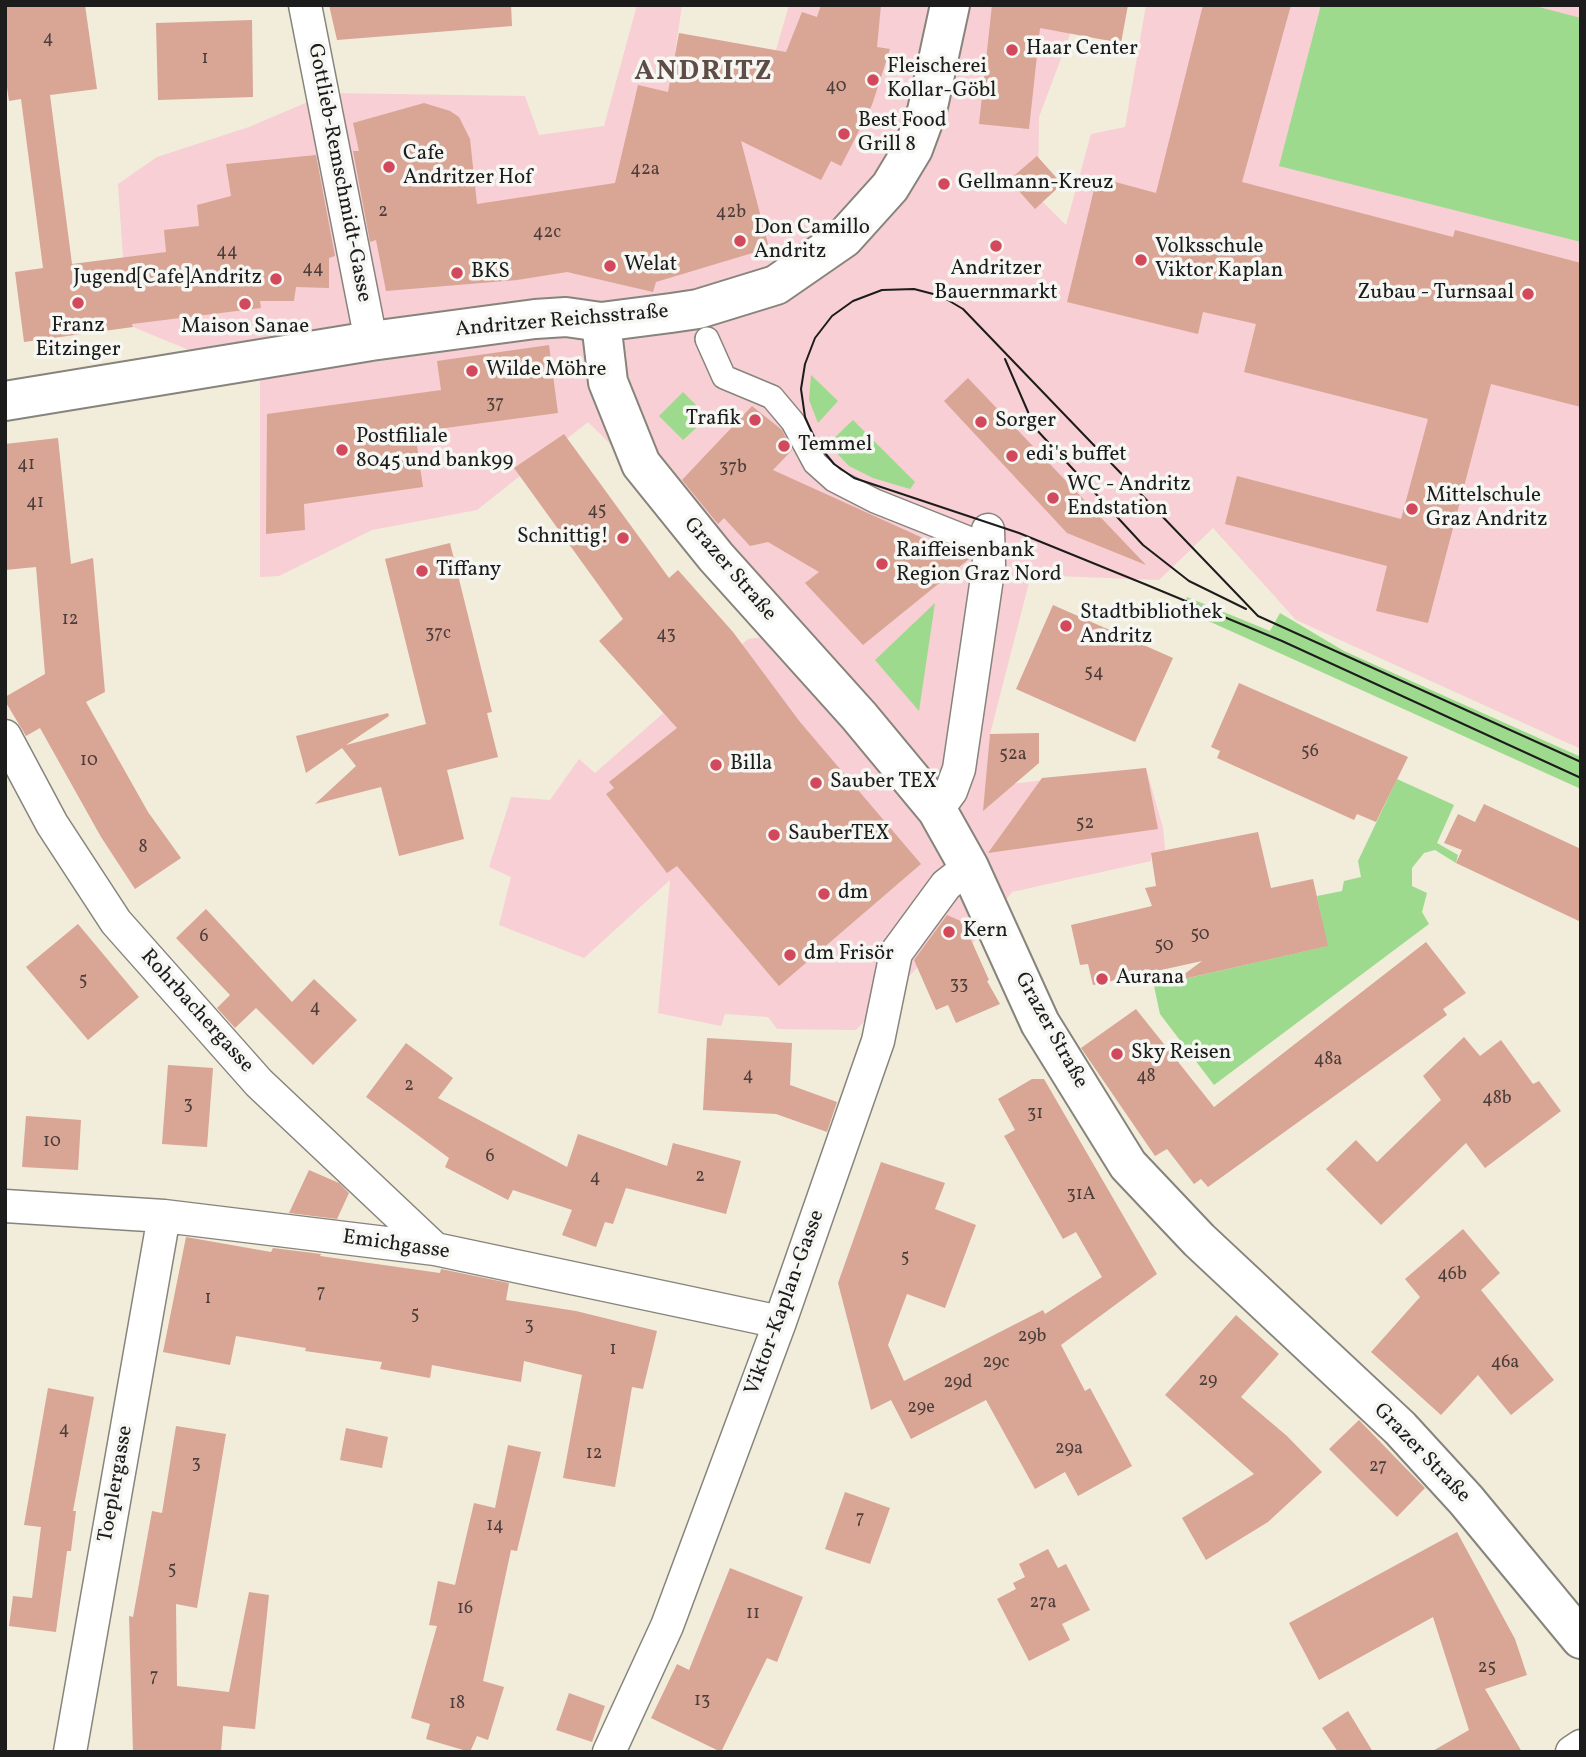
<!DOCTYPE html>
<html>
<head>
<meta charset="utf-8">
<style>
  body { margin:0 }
  #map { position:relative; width:1586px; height:1757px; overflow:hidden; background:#f2ecdb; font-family:Vollkorn,serif }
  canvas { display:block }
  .frame { position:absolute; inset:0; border:7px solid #1c1c1c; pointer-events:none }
</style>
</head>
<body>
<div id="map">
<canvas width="1586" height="1757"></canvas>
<div class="frame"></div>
</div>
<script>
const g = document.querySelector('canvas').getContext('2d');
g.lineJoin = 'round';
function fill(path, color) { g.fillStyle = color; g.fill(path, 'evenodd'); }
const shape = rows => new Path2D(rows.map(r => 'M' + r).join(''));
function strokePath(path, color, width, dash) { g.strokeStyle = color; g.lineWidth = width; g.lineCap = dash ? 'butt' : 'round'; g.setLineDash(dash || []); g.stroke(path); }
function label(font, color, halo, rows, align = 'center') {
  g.font = font + ' Vollkorn,serif'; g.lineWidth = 7; g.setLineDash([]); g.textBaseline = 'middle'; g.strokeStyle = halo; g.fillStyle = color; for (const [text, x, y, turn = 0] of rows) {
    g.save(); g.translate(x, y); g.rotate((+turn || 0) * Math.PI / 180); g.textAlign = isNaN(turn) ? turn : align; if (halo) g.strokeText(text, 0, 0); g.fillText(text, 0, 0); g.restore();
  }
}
const built = shape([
  [637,5,682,5,672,73,761,102,789,5,1081,5,1039,117,1038,197,1066,225,1091,134,1125,127,1146,5,1581,5,1581,749,1296,620,1213,528,1159,580,1031,575,990,734,986,787,1146,768,1163,828,1165,850,1151,853,1151,861,1012,892,973,943,917,968,856,1030,777,1029,768,1017,725,1014,721,1026,658,1013,670,880,584,958,499,925,511,877,489,867,511,797,550,800,579,759,595,773,748,639,797,633,726,558,588,422,477,510,372,530,279,576,260,577,260,379,133,327,123,257,118,184,157,157,249,127,329,93,525,96,539,135,604,126]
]);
const green = shape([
  [1321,5,1531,5,1581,18,1581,242,1279,166],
  [811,375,838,401,818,423,809,400],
  [683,392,708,417,683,440,659,416],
  [853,420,915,482,910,489,873,478,849,466,828,444],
  [1187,597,1270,631,1280,613,1344,651,1581,757,1581,789,1184,610],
  [935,603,919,711,875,660],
  [1397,779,1454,805,1437,843,1458,855,1456,863,1435,850,1424,853,1412,868,1412,886,1427,893,1422,912,1429,924,1214,1085,1160,1014,1154,986,1327,946,1317,896,1342,891,1344,881,1361,877,1358,861]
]);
const building = shape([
  [5,5,85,5,97,89,50,95,72,264,166,252,164,230,199,226,197,205,231,196,226,164,316,155,335,256,329,258,329,288,296,287,294,301,260,301,261,308,132,324,133,327,24,342,15,272,43,268,21,99,9,101,5,74],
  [329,5,511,5,512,26,337,40],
  [821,5,881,5,877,47,890,49,872,105,841,166,831,161,821,180,741,141,769,248,656,282,653,292,567,272,517,280,386,291,376,240,370,242,353,151,359,151,353,123,424,103,450,111,459,117,470,139,477,204,615,183,638,85,668,92,679,33,786,52,802,12,817,17],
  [992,5,1128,5,1121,43,1040,28,1029,129,979,124],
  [1203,5,1291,5,1242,182,1453,237,1455,230,1581,263,1581,407,1491,384,1428,623,1376,611,1387,566,1225,524,1237,476,1401,519,1428,419,1244,372,1256,324,1203,312,1198,334,1067,302,1097,177,1156,193],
  [252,20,253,97,158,100,156,23],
  [1037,156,1062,184,1035,209,1009,180],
  [549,345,558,413,415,432,423,487,304,504,305,530,266,534,267,414,441,390,437,361],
  [968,378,1146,565,1067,533,944,401],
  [752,406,782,430,792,450,773,470,969,559,863,645,805,583,819,572,768,542,750,546,724,518,718,524,682,480],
  [564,434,669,578,678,570,733,632,800,722,921,864,779,986,677,866,667,873,606,794,614,788,609,782,677,728,599,641,623,619,514,468],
  [58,438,71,564,93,558,105,692,86,702,148,812,181,858,135,889,101,837,40,728,26,736,5,701,5,697,45,674,36,567,5,570,5,444],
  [450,543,492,712,487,713,498,757,447,770,464,839,399,856,381,787,315,804,356,766,342,748,306,773,296,736,388,713,389,716,346,745,426,724,385,559],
  [1053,605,1173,658,1135,742,1016,689],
  [1239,683,1408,757,1376,822,1357,814,1354,820,1217,758,1220,751,1211,747],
  [1039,733,1039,763,983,811,990,734],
  [1146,768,1158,829,988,853,1042,778],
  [1484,804,1581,849,1581,922,1456,863,1462,850,1444,843,1458,814,1475,822],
  [1258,832,1271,888,1313,879,1328,946,1175,981,1202,961,1093,985,1088,964,1080,965,1071,925,1152,906,1145,888,1156,886,1151,853],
  [206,909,292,1002,314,979,357,1020,313,1065,256,1008,235,1028,217,1008,230,995,176,938],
  [947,915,963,922,989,980,987,981,1000,1004,956,1023,948,1005,936,1010,914,960],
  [78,924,139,997,88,1040,26,967],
  [1426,942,1466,993,1443,1009,1447,1015,1208,1187,1201,1179,1194,1184,1167,1149,1155,1156,1081,1048,1136,1009,1214,1107],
  [1464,1037,1480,1056,1501,1040,1533,1084,1539,1081,1561,1111,1485,1168,1466,1143,1381,1225,1326,1169,1356,1140,1377,1162,1441,1100,1423,1076],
  [707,1038,792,1043,790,1085,837,1102,827,1132,776,1114,703,1110],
  [406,1043,453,1078,438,1098,567,1167,578,1134,667,1166,673,1143,741,1161,726,1214,626,1188,613,1224,605,1222,596,1247,562,1235,572,1210,513,1190,508,1200,445,1167,449,1158,366,1097],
  [168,1065,213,1068,207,1147,162,1144],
  [1032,1079,1044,1079,1157,1274,1061,1345,1085,1391,1090,1388,1132,1466,1078,1496,1065,1472,1035,1489,986,1400,911,1439,891,1400,871,1410,838,1283,881,1162,945,1183,935,1209,976,1225,945,1308,907,1294,888,1345,904,1381,1043,1310,1045,1314,1102,1277,1076,1232,1063,1239,1004,1136,1015,1130,998,1099],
  [26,1116,81,1120,78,1170,22,1167],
  [309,1170,339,1183,349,1193,337,1219,289,1213],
  [1463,1229,1500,1273,1481,1290,1554,1380,1511,1415,1478,1375,1441,1415,1371,1352,1420,1297,1405,1279],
  [186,1237,271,1252,273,1248,321,1254,320,1256,440,1273,441,1269,509,1283,506,1300,576,1311,657,1331,643,1389,632,1387,615,1487,563,1478,582,1375,524,1361,521,1382,432,1365,430,1378,380,1369,382,1362,305,1351,306,1348,236,1336,230,1365,163,1352],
  [1236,1315,1279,1354,1241,1397,1287,1436,1322,1472,1268,1522,1206,1560,1182,1518,1254,1474,1165,1395],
  [48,1388,94,1397,73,1511,76,1511,71,1551,67,1551,56,1632,9,1626,13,1596,32,1598,41,1527,24,1525],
  [1359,1420,1425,1488,1397,1517,1329,1449],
  [176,1426,226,1434,197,1608,176,1604,177,1686,229,1692,249,1592,269,1595,255,1729,223,1726,221,1752,133,1752,129,1616,133,1617,152,1511,162,1513],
  [346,1428,388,1437,382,1468,340,1460],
  [508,1445,541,1452,517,1551,511,1550,483,1681,504,1687,488,1740,477,1736,470,1752,426,1739,430,1724,411,1718,437,1626,429,1625,438,1581,455,1585,474,1503,495,1508],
  [845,1492,890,1508,870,1564,825,1549],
  [1457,1532,1515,1639,1527,1675,1485,1689,1522,1752,1431,1752,1469,1730,1433,1617,1319,1680,1289,1623],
  [1048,1549,1058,1568,1066,1564,1090,1610,1062,1624,1070,1640,1029,1661,997,1599,1016,1589,1013,1583,1025,1577,1019,1564],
  [730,1568,803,1597,777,1662,767,1658,721,1752,651,1718,677,1664,689,1670],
  [569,1693,605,1706,592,1742,556,1730],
  [1348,1711,1373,1752,1338,1752,1322,1728]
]);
const pedestrian = shape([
  [707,339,724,377,772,397,793,422,815,463,834,480,875,501,973,540]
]);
const minor = shape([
  [305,5,371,341],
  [5,736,52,824,116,922,259,1083,435,1249],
  [937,810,951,791,959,769,989,564,988,530],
  [5,1206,164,1216,435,1249,780,1322],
  [70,1752,164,1216],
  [609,1752,667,1626,780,1322,878,1041,896,953,946,885,969,867],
  [1572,1752,1581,1746]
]);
const tertiary = shape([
  [601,322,608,382,641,464,716,557,859,716,937,810,969,867,1040,1023,1128,1165,1199,1240,1400,1428,1466,1500,1581,1639],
  [5,401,371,341,535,319,566,317,601,322,671,313,698,309,776,285,844,238,890,187,913,149,927,111,950,5]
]);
const tram = shape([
  [1005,359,1035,428,1143,545,1189,581,1246,609],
  [1581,762,1258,616,963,309,941,296,914,289,882,290,853,301,832,316,815,338,805,364,801,389,805,417,816,442,834,464,854,478,1019,533,1147,585,1282,641,1581,778]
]);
const markers = [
  [1012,50,7,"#d1495b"],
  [873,80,7,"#d1495b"],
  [844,134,7,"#d1495b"],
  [389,167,7,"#d1495b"],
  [944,184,7,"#d1495b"],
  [740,241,7,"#d1495b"],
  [996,246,7,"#d1495b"],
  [1141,260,7,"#d1495b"],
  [610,266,7,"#d1495b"],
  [457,273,7,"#d1495b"],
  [276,279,7,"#d1495b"],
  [1528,294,7,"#d1495b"],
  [78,303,7,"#d1495b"],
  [245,304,7,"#d1495b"],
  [472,371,7,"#d1495b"],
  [755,420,7,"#d1495b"],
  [981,422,7,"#d1495b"],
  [784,446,7,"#d1495b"],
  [342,450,7,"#d1495b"],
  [1012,456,7,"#d1495b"],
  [1053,498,7,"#d1495b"],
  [1412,509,7,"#d1495b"],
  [623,538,7,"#d1495b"],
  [882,564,7,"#d1495b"],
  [422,571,7,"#d1495b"],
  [1066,626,7,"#d1495b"],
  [716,765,7,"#d1495b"],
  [816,783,7,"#d1495b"],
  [774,835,7,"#d1495b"],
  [824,894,7,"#d1495b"],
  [949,932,7,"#d1495b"],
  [790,955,7,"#d1495b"],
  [1102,979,7,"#d1495b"],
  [1117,1054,7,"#d1495b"]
];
const numberNames = [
  ["4",48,40],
  ["1",205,60],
  ["40",836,88],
  ["42a",645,171],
  ["2",383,213],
  ["42b",731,214],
  ["42c",547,234],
  ["44",227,253],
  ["44",313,270],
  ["37",495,405],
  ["41",26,466],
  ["37b",733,469],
  ["41",35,504],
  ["45",597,512],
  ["12",70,621],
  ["37c",438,635],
  ["43",666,636],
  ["54",1094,674],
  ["56",1310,753],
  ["52a",1013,756],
  ["10",89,762],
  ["52",1085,825],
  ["8",143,849],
  ["50",1200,936],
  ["6",204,938],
  ["50",1164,947],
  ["5",83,982],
  ["33",959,986],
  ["4",315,1009],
  ["48a",1328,1061],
  ["4",748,1077],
  ["48",1146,1078],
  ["2",409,1087],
  ["48b",1497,1100],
  ["3",188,1106],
  ["31",1035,1115],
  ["10",52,1143],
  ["6",490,1158],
  ["2",700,1178],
  ["4",595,1179],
  ["31A",1081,1196],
  ["5",905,1259],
  ["46b",1452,1276],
  ["7",321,1294],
  ["1",208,1300],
  ["5",415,1316],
  ["3",529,1327],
  ["29b",1032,1338],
  ["1",613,1351],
  ["29c",996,1364],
  ["46a",1505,1364],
  ["29",1208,1382],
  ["29d",958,1384],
  ["29e",921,1409],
  ["4",64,1431],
  ["29a",1069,1450],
  ["12",594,1455],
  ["3",196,1465],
  ["27",1378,1468],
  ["7",860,1520],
  ["14",495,1527],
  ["5",172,1571],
  ["27a",1043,1604],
  ["16",465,1610],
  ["11",753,1615],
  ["25",1487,1669],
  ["7",154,1678],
  ["13",702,1702],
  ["18",457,1705]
];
const poiNames = [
  ["Haar Center",1026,50],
  ["Fleischerei",887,68],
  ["Kollar-Göbl",887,92],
  ["Best Food",858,122],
  ["Grill 8",858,146],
  ["Cafe",403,155],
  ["Andritzer Hof",403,179],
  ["Gellmann-Kreuz",958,184],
  ["Don Camillo",754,229],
  ["Andritz",754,253],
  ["Volksschule",1155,248],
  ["Viktor Kaplan",1155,272],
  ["Welat",624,266],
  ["Andritzer",996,270,"center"],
  ["Bauernmarkt",996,294,"center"],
  ["BKS",471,273],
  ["Jugend[Cafe]Andritz",262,279,"right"],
  ["Zubau - Turnsaal",1514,294,"right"],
  ["Franz",78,327,"center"],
  ["Eitzinger",78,351,"center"],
  ["Maison Sanae",245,328,"center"],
  ["Wilde Möhre",486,371],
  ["Trafik",741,420,"right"],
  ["Sorger",995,422],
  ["Postfiliale",356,438],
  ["8045 und bank99",356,462],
  ["Temmel",798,446],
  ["edi's buffet",1026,456],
  ["WC - Andritz",1067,486],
  ["Endstation",1067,510],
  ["Mittelschule",1426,497],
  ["Graz Andritz",1426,521],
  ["Schnittig!",609,538,"right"],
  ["Raiffeisenbank",896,552],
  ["Region Graz Nord",896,576],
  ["Tiffany",436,571],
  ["Stadtbibliothek",1080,614],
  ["Andritz",1080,638],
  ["Billa",730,765],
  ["Sauber TEX",830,783],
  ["SauberTEX",788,835],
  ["dm",838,894],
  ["Kern",963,932],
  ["dm Frisör",804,955],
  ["Aurana",1116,979],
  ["Sky Reisen",1131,1054]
];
const streetNames = [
  ["Gottlieb-Remschmidt-Gasse",338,173,79],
  ["Andritzer Reichsstraße",562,322,-5],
  ["Grazer Straße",729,570,49],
  ["Rohrbachergasse",196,1012,48],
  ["Grazer Straße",1050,1031,61],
  ["Emichgasse",396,1246,8],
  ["Viktor-Kaplan-Gasse",786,1303,-70],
  ["Grazer Straße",1421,1454,46],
  ["Toeplergasse",117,1484,-80]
];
const districtNames = [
  ["ANDRITZ",704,74]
];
fill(built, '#f7cfd4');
fill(green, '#9dda8e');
fill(building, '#d9a595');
strokePath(pedestrian, '#87847c', 26);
strokePath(minor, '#87847c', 35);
strokePath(tertiary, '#87847c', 42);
strokePath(pedestrian, '#fff', 23);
strokePath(minor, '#fff', 32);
strokePath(tertiary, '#fff', 38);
strokePath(tram, '#1c1c1c', 2);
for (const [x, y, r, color] of markers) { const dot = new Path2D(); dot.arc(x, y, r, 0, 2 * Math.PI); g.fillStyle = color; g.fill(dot); strokePath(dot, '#f6f6f2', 2.5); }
label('18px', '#4b3e3a', null, numberNames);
label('21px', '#1c1c1c', '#f6f6f2', poiNames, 'left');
label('21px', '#1c1c1c', '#f6f6f2', streetNames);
g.letterSpacing = '2px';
label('bold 28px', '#5e4c46', '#f6f6f2', districtNames);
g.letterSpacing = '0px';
</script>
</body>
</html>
